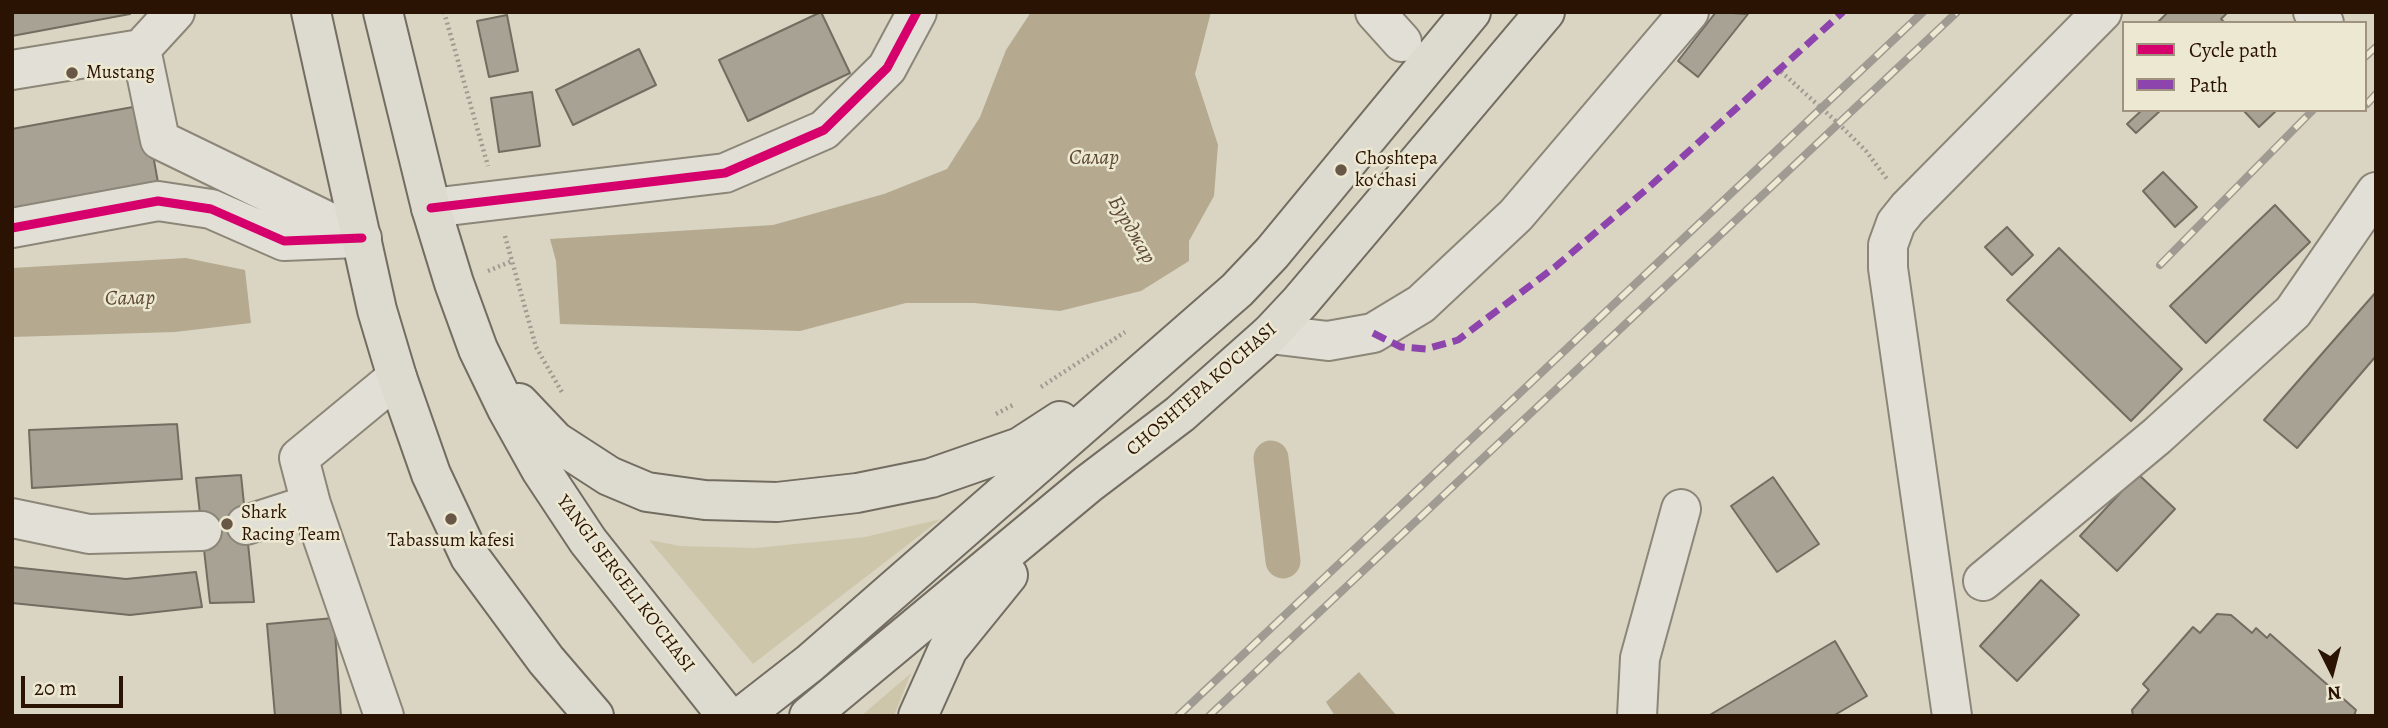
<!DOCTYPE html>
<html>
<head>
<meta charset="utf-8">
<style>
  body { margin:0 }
  #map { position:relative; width:2388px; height:728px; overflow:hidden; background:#dad5c2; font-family:Alegreya,serif }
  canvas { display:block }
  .frame { position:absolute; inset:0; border:14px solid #2b1304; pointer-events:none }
  .legend { position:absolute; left:2122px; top:21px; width:245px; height:91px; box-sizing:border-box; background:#ede8d1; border:2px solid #9f937f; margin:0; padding:9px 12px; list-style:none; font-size:21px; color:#2b1304 }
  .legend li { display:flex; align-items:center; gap:14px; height:35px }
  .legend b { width:35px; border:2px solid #9f937f }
  .north { position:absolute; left:2297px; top:637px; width:70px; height:70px; -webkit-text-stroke:5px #ede8d1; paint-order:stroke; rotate:174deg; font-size:19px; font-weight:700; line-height:28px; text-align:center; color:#2b1304 }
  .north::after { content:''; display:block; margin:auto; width:24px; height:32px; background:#2b1304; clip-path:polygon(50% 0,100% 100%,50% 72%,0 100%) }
  .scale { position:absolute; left:21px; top:676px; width:102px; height:32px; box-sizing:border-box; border:4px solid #2b1304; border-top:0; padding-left:9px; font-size:21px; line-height:24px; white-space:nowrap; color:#2b1304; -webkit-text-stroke:5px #ede8d1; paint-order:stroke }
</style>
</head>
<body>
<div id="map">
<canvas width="2388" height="728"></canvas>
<div class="frame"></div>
<ul class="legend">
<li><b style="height:9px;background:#d6006c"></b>Cycle path</li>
<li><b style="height:9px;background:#8e44ad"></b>Path</li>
</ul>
<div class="north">N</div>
<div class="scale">20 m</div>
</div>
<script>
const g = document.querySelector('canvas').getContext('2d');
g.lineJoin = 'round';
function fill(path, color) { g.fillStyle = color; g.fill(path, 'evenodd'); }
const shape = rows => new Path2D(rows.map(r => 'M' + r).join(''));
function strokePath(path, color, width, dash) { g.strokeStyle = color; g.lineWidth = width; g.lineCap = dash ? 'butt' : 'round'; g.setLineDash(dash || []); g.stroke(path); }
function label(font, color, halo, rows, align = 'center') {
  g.font = font + ' Alegreya,serif'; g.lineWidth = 5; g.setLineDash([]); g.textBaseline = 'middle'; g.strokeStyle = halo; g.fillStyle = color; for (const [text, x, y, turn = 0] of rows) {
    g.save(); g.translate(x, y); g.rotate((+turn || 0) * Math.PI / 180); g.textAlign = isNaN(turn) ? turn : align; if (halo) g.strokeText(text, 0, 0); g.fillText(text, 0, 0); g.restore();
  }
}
const green = shape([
  [941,519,753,664,649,540,680,546,755,548,865,537],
  [911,673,894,716,861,716]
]);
const water = shape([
  [1031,12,1211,12,1195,74,1218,145,1214,196,1189,241,1189,261,1141,291,1060,311,974,303,906,303,800,331,560,324,556,261,550,239,773,225,884,194,947,169,980,117,1006,50],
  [186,258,245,270,251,323,175,332,12,337,12,268],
  [1359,672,1397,716,1335,716,1326,702]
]);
const canal = shape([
  [1271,458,1283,561]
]);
const building = shape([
  [12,12,130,12,130,14,12,36,12,12],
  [821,12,850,73,748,121,719,60,821,12],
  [1716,12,1748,14,1698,77,1678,61,1716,12],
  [2168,12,2228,12,2221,19,2225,23,2157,23,2168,12],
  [507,15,518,71,489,77,477,21,507,15],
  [639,49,656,85,573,125,556,90,639,49],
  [532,92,540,146,499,152,491,98,532,92],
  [144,105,159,188,12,215,12,129,144,105],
  [2142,110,2161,110,2136,133,2127,124,2142,110],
  [2243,110,2277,110,2259,127,2243,110],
  [2163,172,2197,207,2175,227,2143,191,2163,172],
  [2275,205,2310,242,2206,343,2170,306,2275,205],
  [2007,227,2033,255,2012,275,1985,247,2007,227],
  [2059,248,2182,369,2131,421,2007,300,2059,248],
  [2376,292,2376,356,2297,448,2264,420,2376,292],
  [177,424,182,479,32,488,29,430,177,424],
  [2138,474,2175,509,2117,571,2080,536,2138,474],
  [241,475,254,602,210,603,196,478,241,475],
  [1773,477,1819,544,1777,572,1731,506,1773,477],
  [12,567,126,579,196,572,202,607,130,615,12,603,12,567],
  [2041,580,2079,615,2017,681,1980,646,2041,580],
  [2217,614,2231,615,2252,633,2256,628,2267,638,2270,634,2356,710,2354,716,2133,716,2132,710,2149,690,2143,684,2193,627,2200,633,2217,614],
  [334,618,341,716,275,716,267,624,334,618],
  [1835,641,1867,696,1833,716,1708,716,1835,641]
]);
const path = shape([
  [444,12,488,166],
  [1777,68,1839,124,1866,151,1887,179],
  [505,236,536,347,563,394],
  [488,271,512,261],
  [1041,387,1125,332],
  [996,414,1013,405]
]);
const minor = shape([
  [175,12,141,49,160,140,362,238],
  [1375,12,1402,42],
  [2313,12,2324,23],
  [12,70,141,49],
  [431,208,725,173,824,130,887,68,917,12],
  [12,228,158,201,211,209,284,241,357,238],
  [1270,334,1328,341,1373,333,1421,304,1516,215,1689,12],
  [12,518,89,534,202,531],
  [246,525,311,504],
  [1983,581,2157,436,2293,312,2376,192],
  [384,716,311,504,299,458,397,377],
  [1637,716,1640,658,1681,509],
  [1952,716,1888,268,1888,245,1896,223,1908,208,2102,12]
]);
const major = shape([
  [311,12,377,310,397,377,431,474,470,557,546,660,594,716],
  [383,12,431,208,454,283,478,349,507,409,541,470,588,541,727,716],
  [519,403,555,441,609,476,647,492,705,500,777,502,857,493,931,478,1020,447,1060,421],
  [742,716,810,663,1237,290,1272,253,1471,12],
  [809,716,1088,484,1180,414,1270,334,1300,302,1545,12],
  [918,716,948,649,1008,575]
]);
const rail = shape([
  [2365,57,2376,47],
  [2367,104,2376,94],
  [2160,265,2313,110],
  [1178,716,1923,12],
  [1209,716,1957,12]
]);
const quiet = shape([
  [1373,333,1401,347,1426,349,1458,340,1555,267,1648,188,1843,12]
]);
const cycleway = shape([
  [431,208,725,173,824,130,887,68,917,12],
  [12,228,158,201,211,209,284,241,362,238]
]);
const markers = [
  [72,73,7,"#685746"],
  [1341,170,7,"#685746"],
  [451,519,7,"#685746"],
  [227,524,7,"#685746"]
];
const poiNames = [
  ["Mustang",86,73],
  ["Choshtepa",1355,159],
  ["koʻchasi",1355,181],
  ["Shark",241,513],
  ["Racing Team",241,535],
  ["Tabassum kafesi",451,541,"center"]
];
const streetNames = [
  ["CHOSHTEPA KO'CHASI",1202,390,-41],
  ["YANGI SERGELI KO'CHASI",625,584,53]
];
const waterNames = [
  ["Салар",1094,159],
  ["Бурджар",1131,230,60],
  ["Салар",130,299,-1]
];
fill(green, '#cec6ab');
fill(water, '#b5aa90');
strokePath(canal, '#b5aa90', 35);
fill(building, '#a7a294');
strokePath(building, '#736c61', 2);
strokePath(minor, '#8c8679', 42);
strokePath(major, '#736c61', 42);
strokePath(path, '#9f9a92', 4.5, [2, 3.5]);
strokePath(minor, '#e2e0d6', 38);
strokePath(major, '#dddbd0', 38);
strokePath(rail, '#9f9a92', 8);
strokePath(rail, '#ede8d1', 5, [16]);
strokePath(quiet, '#8e44ad', 7, [14, 7]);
strokePath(cycleway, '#d6006c', 9);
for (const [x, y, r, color] of markers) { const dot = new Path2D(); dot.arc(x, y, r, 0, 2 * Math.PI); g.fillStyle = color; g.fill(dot); strokePath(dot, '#ede8d1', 2.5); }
label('19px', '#2b1304', '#ede8d1', poiNames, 'left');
label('19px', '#2b1304', '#ede8d1', streetNames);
label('italic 21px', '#5c4834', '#ede8d1', waterNames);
</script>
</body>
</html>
